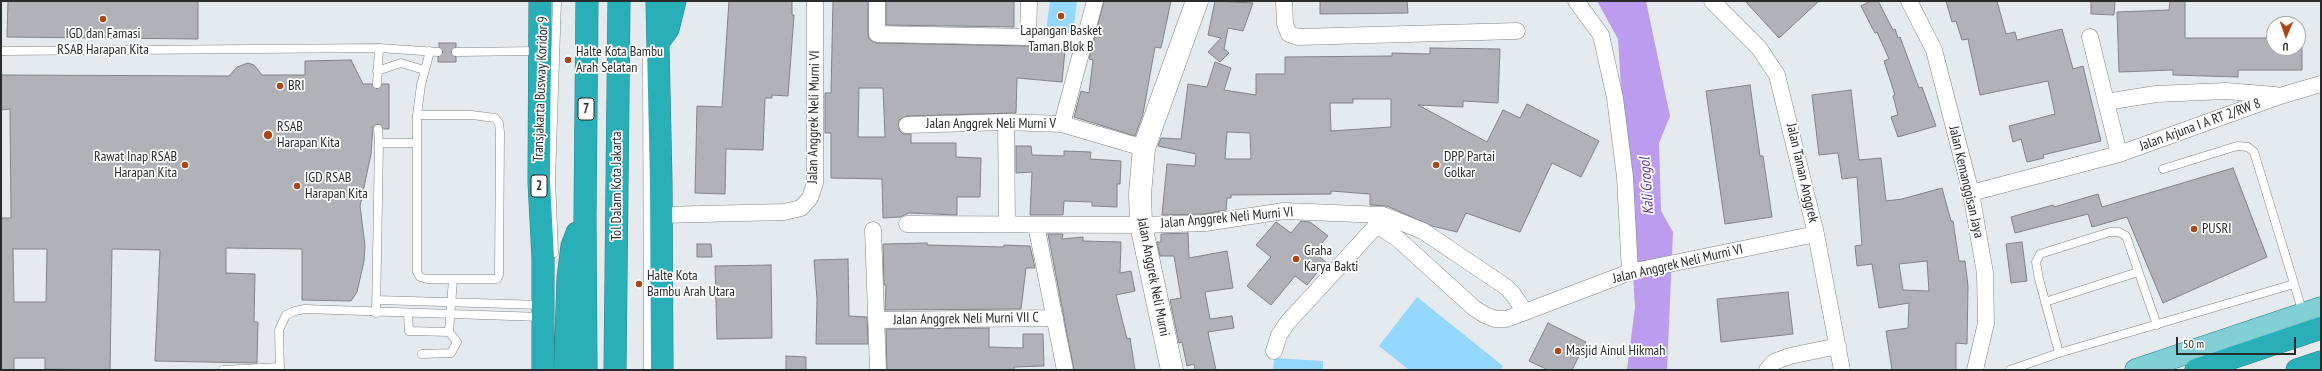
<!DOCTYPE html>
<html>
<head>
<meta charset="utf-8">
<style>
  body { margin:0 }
  #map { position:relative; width:2322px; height:371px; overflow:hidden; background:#e4eaed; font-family:"PT Sans Narrow",sans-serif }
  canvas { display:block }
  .frame { position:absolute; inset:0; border:2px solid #292b2c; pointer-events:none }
  .north { position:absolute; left:2266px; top:16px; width:40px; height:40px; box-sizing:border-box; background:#fff; border:1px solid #a9aaab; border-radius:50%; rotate:182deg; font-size:11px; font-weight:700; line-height:16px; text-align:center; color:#292b2c }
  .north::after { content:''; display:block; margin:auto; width:14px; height:18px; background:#ab4617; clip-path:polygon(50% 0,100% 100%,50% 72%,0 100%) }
  .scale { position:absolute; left:2176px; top:337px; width:120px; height:18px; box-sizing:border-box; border:2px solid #292b2c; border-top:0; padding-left:5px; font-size:12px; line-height:14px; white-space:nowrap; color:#292b2c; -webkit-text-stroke:3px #fff; paint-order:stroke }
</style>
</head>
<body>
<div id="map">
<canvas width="2322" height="371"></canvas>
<div class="frame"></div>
<div class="north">U</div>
<div class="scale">50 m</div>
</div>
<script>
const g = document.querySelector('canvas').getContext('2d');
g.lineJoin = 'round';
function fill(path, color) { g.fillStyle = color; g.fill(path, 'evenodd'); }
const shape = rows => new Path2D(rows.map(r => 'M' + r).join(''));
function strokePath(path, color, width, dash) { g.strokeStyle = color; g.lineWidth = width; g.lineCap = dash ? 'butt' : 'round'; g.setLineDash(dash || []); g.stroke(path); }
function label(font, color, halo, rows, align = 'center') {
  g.font = font + ' "PT Sans Narrow",sans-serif'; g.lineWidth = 3.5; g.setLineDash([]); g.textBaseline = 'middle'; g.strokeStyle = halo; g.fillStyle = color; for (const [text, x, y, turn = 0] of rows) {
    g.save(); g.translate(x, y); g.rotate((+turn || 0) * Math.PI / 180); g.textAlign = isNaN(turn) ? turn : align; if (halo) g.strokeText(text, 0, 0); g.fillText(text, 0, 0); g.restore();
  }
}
const green = shape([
  [1050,1,1077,1,1073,34,1046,31],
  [1417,297,1503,366,1500,370,1409,370,1379,346],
  [1274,358,1323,361,1323,370,1273,370]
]);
const water = shape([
  [1597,1,1646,1,1670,116,1659,143,1661,211,1673,232,1667,370,1627,370,1635,307,1618,39]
]);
const building = shape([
  [8,1,198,1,198,39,7,37,8,1],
  [729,1,792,1,792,15,794,15,788,96,772,95,772,98,765,98,763,150,726,149,725,194,695,193,697,106,722,107,729,1],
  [833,1,868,1,868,34,869,39,876,43,1027,46,1065,50,1062,82,1017,78,1016,113,907,116,899,120,899,130,903,134,911,134,911,143,956,143,956,157,981,158,980,197,957,197,957,215,909,213,900,217,883,218,882,179,831,178,831,133,825,133,825,93,831,93,833,1],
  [859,88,883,88,885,137,858,137,859,88],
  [886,1,1014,1,1014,27,886,25,886,1],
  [1104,1,1171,1,1161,48,1155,47,1143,114,1135,136,1074,117,1081,91,1089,93,1093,60,1089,59,1104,1],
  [1215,1,1253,3,1243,31,1228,28,1224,49,1229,53,1220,62,1208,52,1221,38,1208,35,1215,1],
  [1320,1,1407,1,1408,13,1320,14,1320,1],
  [1745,1,1819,1,1779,38,1745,1],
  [1871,1,1878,1,1893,30,1895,29,1898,38,1900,37,1919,88,1922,87,1936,126,1898,137,1891,117,1898,115,1893,96,1895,95,1884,61,1889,59,1877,32,1875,33,1861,6,1871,1],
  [1946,1,1997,1,2006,34,2015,32,2017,40,2062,29,2073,69,2083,66,2101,141,2043,155,2044,158,2027,162,2021,139,2013,142,2009,126,2055,114,2048,81,1980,95,1968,39,1962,40,1956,21,1952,22,1946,1],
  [2091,1,2115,1,2114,15,2091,14,2091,1],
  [2170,1,2185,1,2185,38,2274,38,2274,48,2298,48,2298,38,2302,39,2302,70,2238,70,2238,77,2173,75,2173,70,2119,72,2117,12,2169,10,2170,1],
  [439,43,456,43,456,47,451,52,456,57,456,62,438,62,438,57,443,52,439,47,439,43],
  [1430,48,1500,49,1498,103,1463,101,1463,107,1418,105,1487,142,1503,110,1520,118,1527,104,1599,141,1581,177,1552,163,1520,232,1466,213,1457,232,1432,226,1387,206,1370,205,1370,194,1331,191,1331,194,1231,195,1231,198,1227,198,1226,210,1204,214,1162,215,1167,164,1195,166,1196,154,1158,146,1161,138,1181,139,1188,84,1207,87,1215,62,1231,68,1224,90,1256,95,1256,74,1285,74,1285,57,1392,56,1392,53,1430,54,1430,48],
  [1353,99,1391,99,1391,127,1331,131,1330,103,1353,103,1353,99],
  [1227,132,1250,133,1251,159,1225,159,1227,132],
  [351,60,363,84,372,84,377,89,382,84,389,84,389,129,384,129,378,124,373,127,371,154,360,206,365,246,364,261,357,292,351,301,302,300,302,249,226,248,226,273,255,274,254,322,258,322,257,363,155,361,160,250,112,249,110,370,45,369,45,358,14,358,14,370,1,370,1,218,11,218,10,109,1,110,1,75,229,76,237,67,248,63,254,65,262,75,305,75,305,61,351,60],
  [13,249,47,249,46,302,14,302,13,249],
  [1750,85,1760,156,1763,156,1772,217,1725,224,1706,91,1750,85],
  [1851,90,1859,160,1881,158,1886,201,1902,199,1942,188,1951,221,1953,221,1959,261,1965,261,1968,286,1967,344,1956,343,1956,370,1892,370,1886,331,1908,328,1909,303,1879,308,1872,264,1857,266,1855,246,1862,245,1857,177,1842,179,1838,153,1819,155,1812,95,1851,90],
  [1927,261,1929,291,1903,290,1899,264,1927,261],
  [1016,146,1031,146,1032,155,1064,156,1064,151,1091,152,1090,159,1121,161,1120,184,1117,184,1117,207,1092,206,1092,202,1064,201,1063,215,1030,215,1032,172,1016,173,1016,146],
  [2233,168,2267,257,2163,303,2127,217,2092,227,2088,214,2015,233,2011,217,2053,205,2054,207,2098,194,2102,207,2233,168],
  [1301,221,1310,222,1328,236,1314,252,1326,262,1307,285,1295,276,1271,305,1247,286,1271,257,1256,245,1276,222,1291,233,1301,221],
  [1188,233,1189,258,1227,251,1233,288,1205,292,1210,319,1232,316,1234,328,1208,332,1216,370,1195,370,1194,364,1187,366,1182,342,1179,343,1170,300,1181,298,1174,256,1160,256,1157,242,1161,242,1161,234,1188,233],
  [1048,234,1063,234,1062,239,1083,237,1083,241,1121,242,1120,273,1131,271,1135,291,1116,295,1127,339,1130,338,1135,370,1074,370,1048,234],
  [2022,242,2027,281,2011,283,2006,244,2022,242],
  [927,243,927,245,1004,247,1004,245,1030,246,1035,268,1026,268,1021,309,885,310,886,285,884,285,883,244,927,243],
  [697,244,711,244,712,257,697,257,697,244],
  [848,259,849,316,867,317,868,344,816,344,817,299,814,260,848,259],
  [771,265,772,338,717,339,715,266,771,265],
  [1788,292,1793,334,1721,342,1717,299,1788,292],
  [1548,323,1586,342,1572,370,1548,370,1529,361,1548,323],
  [989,328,989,347,1023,348,1023,334,1043,334,1044,366,1014,367,1014,370,887,370,886,329,989,328],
  [786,356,806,357,806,370,786,370,786,356]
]);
const lane = shape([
  [1,51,379,48,438,52],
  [456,52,539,51],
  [647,52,648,370],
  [377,71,401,63,424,70],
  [377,84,379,48],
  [417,115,472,115,495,118,499,123,500,133,499,275,497,279,427,279,420,277,417,272,417,115],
  [417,115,421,85,430,51],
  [378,129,379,143],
  [2163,169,2237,146,2248,147,2254,152,2303,313],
  [554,253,551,179,557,1],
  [377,300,542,305],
  [2045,302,2138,272],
  [376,313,379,143,417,143],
  [408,314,409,331,449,332],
  [2059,353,2039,279,2036,262,2040,254,2110,232,2119,232,2126,236,2157,325],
  [422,354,451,353,457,342,449,332,453,279],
  [223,370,280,367],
  [280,370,279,330,286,315,295,311,305,309,541,317],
  [2010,370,2059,353,2294,284]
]);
const street = shape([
  [877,1,877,34,1028,37,1082,42],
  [1284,1,1285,24,1289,34,1298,37,1517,31],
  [1576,1,1601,35,1615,98,1625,177,1630,272],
  [1712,1,1759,48,1777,75,1816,234,1842,370],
  [1909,1,1934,50,1971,193,1985,273,1986,323,1975,370],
  [1028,37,1029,1],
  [2090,37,2119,154],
  [2106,102,2156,94,2226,91,2275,95],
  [1006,122,1007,224],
  [1062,124,1095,1],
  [907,125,1006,122,1062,124,1144,148],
  [1971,193,2119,154,2280,96,2321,84],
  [661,215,784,212,801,208,810,198,815,183,815,1],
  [907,224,1141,225,1205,223,1284,211,1383,215,1423,231,1506,287,1513,294,1525,312,1630,272,1816,234],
  [1036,225,1065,370],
  [1377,225,1398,239,1474,308,1485,315,1495,319,1506,319,1525,312],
  [873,230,878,370],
  [877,320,1055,318],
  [1274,351,1279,335,1288,322,1377,225,1383,215],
  [1767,370,1774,362,1790,356,1838,346]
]);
const secondary = shape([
  [1172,370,1141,225,1140,194,1144,148,1197,1]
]);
const primary = shape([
  [2136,370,2321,308]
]);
const highway = shape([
  [540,1,539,182,543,258,543,370],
  [657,1,661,182,662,370],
  [660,40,668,29,675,1],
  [565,370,568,278,572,246,577,233],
  [586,370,585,217,587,1],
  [615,370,619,1],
  [2196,370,2321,328],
  [2297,370,2321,362]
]);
const markers = [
  [1061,16,4,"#ab4617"],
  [103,19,4,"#ab4617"],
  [568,60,4,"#ab4617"],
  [280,86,4,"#ab4617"],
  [268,135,5,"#ab4617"],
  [185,165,4,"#ab4617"],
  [1436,165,4,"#ab4617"],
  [297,186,4,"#ab4617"],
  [2194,229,4,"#ab4617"],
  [1296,259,4,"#ab4617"],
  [639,284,4,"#ab4617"],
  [1558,351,4,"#ab4617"]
];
const shields = [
  [586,109,16],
  [539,186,16]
];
const shieldNames = [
  ["7",586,109],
  ["2",539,186]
];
const poiNames = [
  ["Lapangan Basket",1061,31,"center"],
  ["Taman Blok B",1061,47,"center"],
  ["IGD dan Famasi",103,34,"center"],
  ["RSAB Harapan Kita",103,50,"center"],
  ["Halte Kota Bambu",576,52],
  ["Arah Selatan",576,68],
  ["BRI",288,86],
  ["RSAB",277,127],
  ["Harapan Kita",277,143],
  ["Rawat Inap RSAB",177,157,"right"],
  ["Harapan Kita",177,173,"right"],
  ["DPP Partai",1444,157],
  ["Golkar",1444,173],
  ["IGD RSAB",305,178],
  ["Harapan Kita",305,194],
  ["PUSRI",2202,229],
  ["Graha",1304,251],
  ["Karya Bakti",1304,267],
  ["Halte Kota",647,276],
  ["Bambu Arah Utara",647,292],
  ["Masjid Ainul Hikmah",1566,351]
];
const streetNames = [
  ["Transjakarta Busway Koridor 9",541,89,-88],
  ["Jalan Anggrek Neli Murni VI",814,117,-89],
  ["Jalan Anggrek Neli Murni V",991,124],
  ["Jalan Arjuna I A RT 2/RW 8",2200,125,-20],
  ["Jalan Taman Anggrek",1802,173,77],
  ["Jalan Kemanggisan Jaya",1966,182,77],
  ["Tol Dalam Kota Jakarta",617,186,-90],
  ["Jalan Anggrek Neli Murni VI",1227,218,-5],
  ["Jalan Anggrek Neli Murni VI",1678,264,-13],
  ["Jalan Anggrek Neli Murni",1153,277,79],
  ["Jalan Anggrek Neli Murni VII C",966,319,-1]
];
const waterNames = [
  ["Kali Grogol",1647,186,-94]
];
fill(green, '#94d7ff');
fill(water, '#bc9cef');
fill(building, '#b0b2b7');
strokePath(building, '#818387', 1);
strokePath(lane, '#808588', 9);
strokePath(street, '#808588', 17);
strokePath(secondary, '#808588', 23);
strokePath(primary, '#298187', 23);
strokePath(highway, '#298187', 23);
strokePath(lane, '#fff', 8);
strokePath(street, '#fff', 16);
strokePath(secondary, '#fff', 22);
strokePath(primary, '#7fcfd4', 22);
strokePath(highway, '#29afb8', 22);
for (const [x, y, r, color] of markers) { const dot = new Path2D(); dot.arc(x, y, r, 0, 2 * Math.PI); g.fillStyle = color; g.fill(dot); strokePath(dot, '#fff', 1.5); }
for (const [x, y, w] of shields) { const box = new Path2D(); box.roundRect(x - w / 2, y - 11, w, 22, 3); g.fillStyle = '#fff'; g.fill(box); strokePath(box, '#292b2c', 1); }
label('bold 13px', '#292b2c', null, shieldNames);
label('14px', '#292b2c', '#fff', poiNames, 'left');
label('14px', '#292b2c', '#fff', streetNames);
label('italic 15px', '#643898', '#fff', waterNames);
</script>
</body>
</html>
